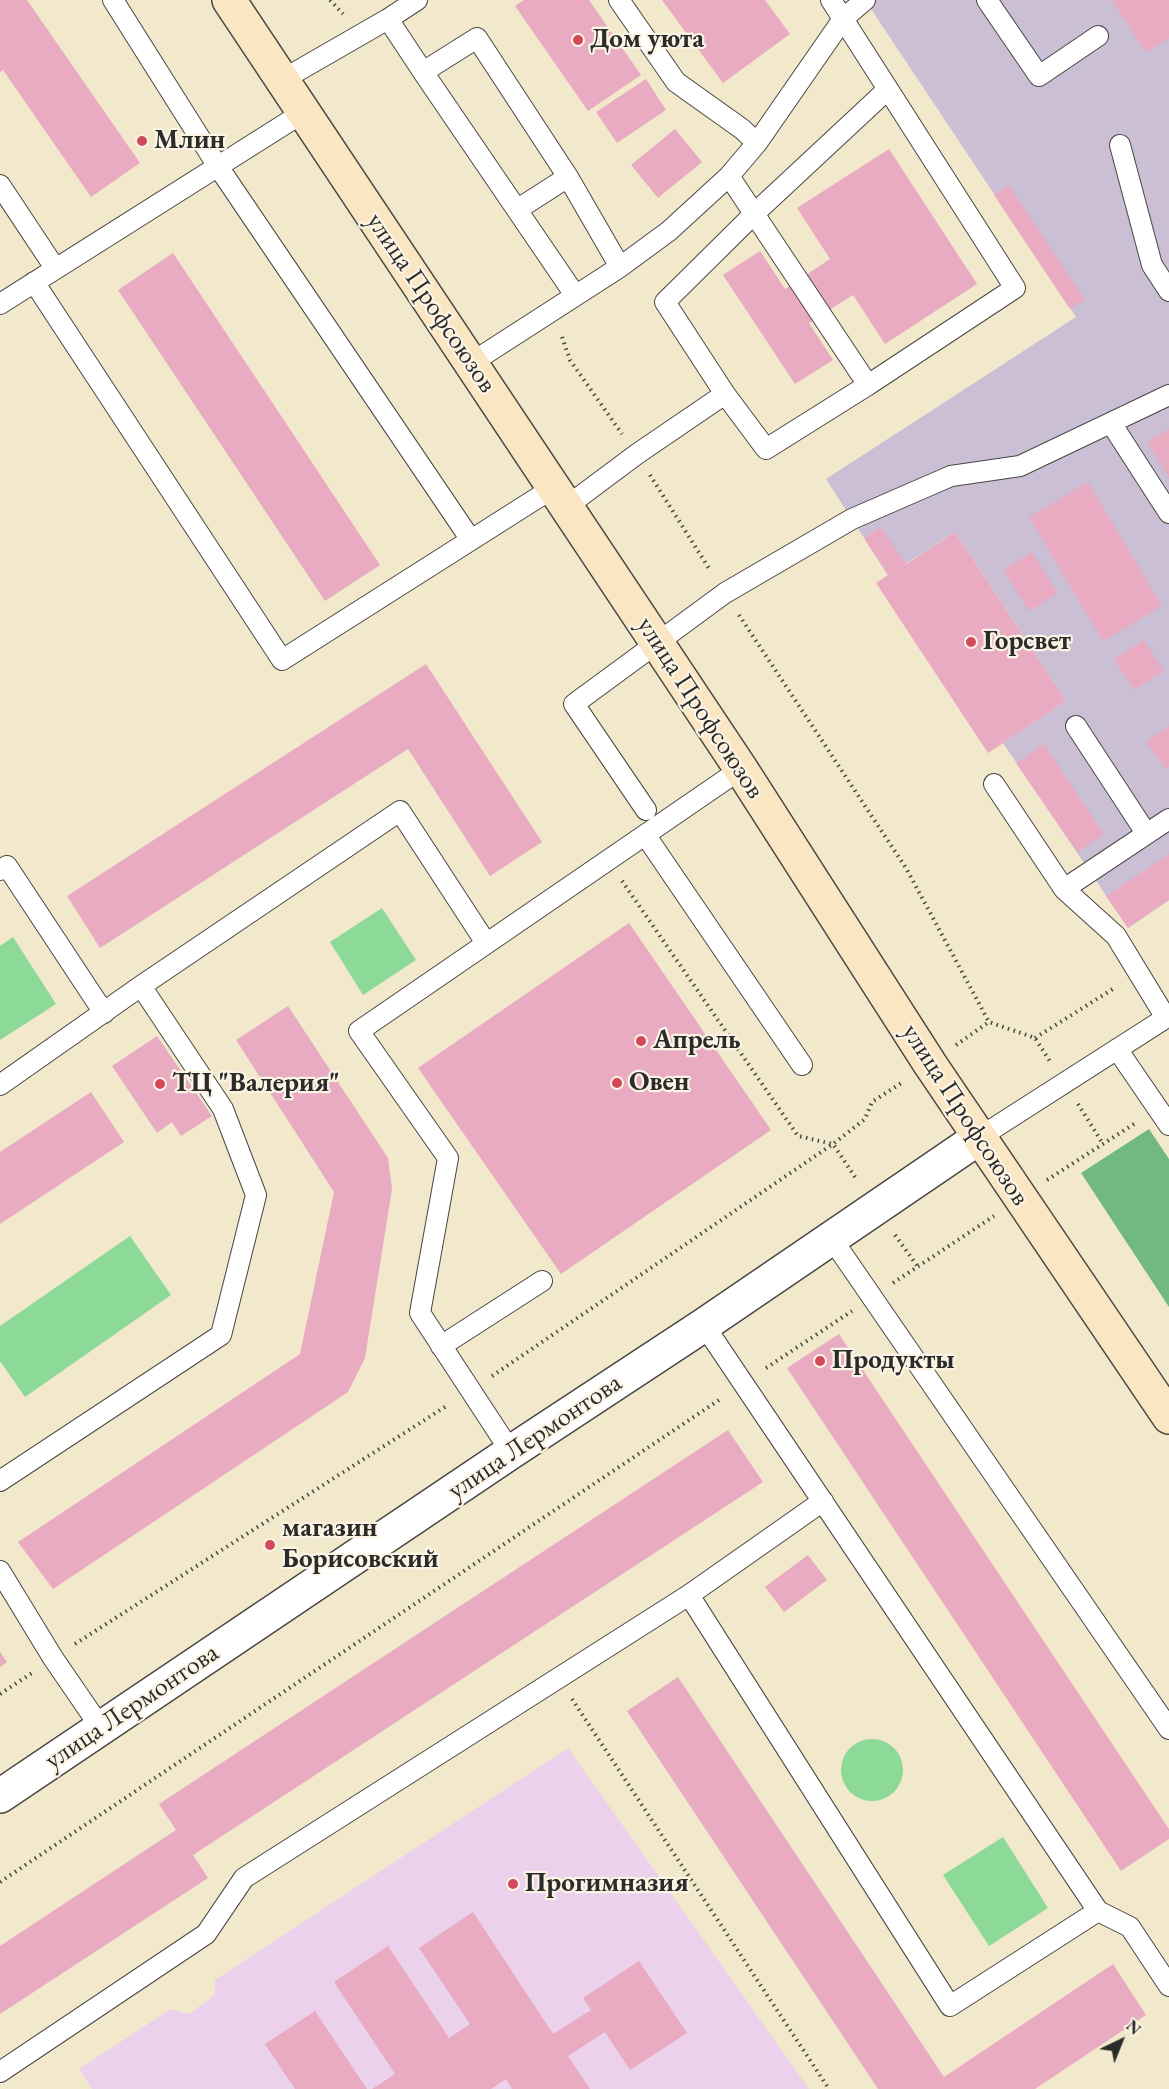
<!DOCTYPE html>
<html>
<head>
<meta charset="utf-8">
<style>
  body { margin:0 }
  #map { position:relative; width:1169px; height:2089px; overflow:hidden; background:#f2e8cc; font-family:"EB Garamond",serif }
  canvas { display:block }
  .north { position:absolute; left:1091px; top:2011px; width:60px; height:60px; -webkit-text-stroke:4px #fcf5e5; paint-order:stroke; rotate:43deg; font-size:16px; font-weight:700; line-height:24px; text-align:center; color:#2b2b2b }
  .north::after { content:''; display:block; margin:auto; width:21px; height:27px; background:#2b2b2b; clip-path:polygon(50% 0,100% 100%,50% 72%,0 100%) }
</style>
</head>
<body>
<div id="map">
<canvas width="1169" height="2089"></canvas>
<div class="north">N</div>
</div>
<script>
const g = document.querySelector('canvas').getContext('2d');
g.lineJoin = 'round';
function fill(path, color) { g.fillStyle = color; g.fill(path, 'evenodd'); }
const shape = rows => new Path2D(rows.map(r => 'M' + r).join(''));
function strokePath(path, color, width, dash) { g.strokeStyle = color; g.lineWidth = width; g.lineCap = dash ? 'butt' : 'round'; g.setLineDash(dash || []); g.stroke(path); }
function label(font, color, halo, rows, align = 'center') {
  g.font = font + ' "EB Garamond",serif'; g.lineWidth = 4.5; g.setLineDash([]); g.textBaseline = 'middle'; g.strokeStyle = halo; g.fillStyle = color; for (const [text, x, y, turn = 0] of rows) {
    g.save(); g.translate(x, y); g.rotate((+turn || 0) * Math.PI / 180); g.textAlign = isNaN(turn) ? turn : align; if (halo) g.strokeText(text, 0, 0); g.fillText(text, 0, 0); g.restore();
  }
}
const built = shape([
  [568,1748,809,2089,92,2089,79,2069,171,2009,189,2014,215,1995,215,1980]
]);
const industrial = shape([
  [865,0,1169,0,1169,900,1128,928,1003,743,1066,701,955,532,888,575,826,479,1076,317]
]);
const green = shape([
  [382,908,416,960,363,995,330,942],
  [13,937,56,1004,0,1040,0,946],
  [130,1236,171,1295,25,1397,0,1361,0,1326],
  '841 1770a31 31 0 1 1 62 0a31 31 0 1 1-62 0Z',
  [1003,1837,1048,1908,989,1946,943,1875]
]);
const forest = shape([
  [1149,1129,1169,1159,1169,1307,1081,1173]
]);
const building = shape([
  [0,0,27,0,140,163,91,197,3,70,0,72],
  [524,0,589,0,641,75,588,111,515,6],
  [662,0,765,0,790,34,723,83],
  [1112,0,1169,0,1169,38,1146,53],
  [646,79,666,110,617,143,596,112],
  [675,129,702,162,658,198,631,165],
  [889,149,977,284,885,344,853,295,809,323,833,360,795,384,723,275,760,251,785,289,830,259,797,208],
  [1009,185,1085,300,1070,309,994,195],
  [173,253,380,565,325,601,118,290],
  [1169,429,1169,478,1147,442],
  [1088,482,1162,606,1103,641,1029,517],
  [881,527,906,564,955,532,1066,701,988,753,876,583,888,575,864,538],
  [1032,552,1058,593,1029,611,1003,570],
  [1144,640,1164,671,1134,690,1114,659],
  [426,664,542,842,490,876,408,749,100,948,67,896],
  [1169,726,1169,766,1165,769,1146,742],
  [1044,744,1104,834,1077,852,1016,763],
  [1169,854,1169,900,1128,928,1106,896],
  [629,923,771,1130,561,1274,418,1068],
  [288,1006,388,1158,392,1189,365,1358,348,1392,53,1589,18,1542,300,1354,334,1192,236,1040],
  [157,1036,212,1116,181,1136,172,1122,157,1133,112,1066],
  [91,1092,124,1142,0,1224,0,1152],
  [839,1334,1169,1829,1169,1839,1121,1871,787,1368],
  [728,1430,763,1482,193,1855,208,1878,0,2014,0,1946,176,1830,159,1804],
  [808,1555,827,1580,784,1612,765,1587],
  [0,1652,7,1662,0,1667],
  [678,1677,944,2077,1113,1964,1146,2015,1035,2089,878,2089,627,1711],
  [473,1912,553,2034,591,2010,583,1998,639,1961,687,2033,630,2070,605,2032,568,2056,590,2089,512,2089,506,2079,491,2089,372,2089,395,2074,334,1982,388,1946,449,2038,470,2024,419,1948],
  [315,2011,367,2089,295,2089,265,2044]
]);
const path = shape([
  [330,0,343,14],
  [562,337,570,360,622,434],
  [650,475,710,570],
  [739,615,906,868,989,1022,1035,1038,1051,1063],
  [622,881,798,1136,833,1144,857,1180],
  [1035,1038,1116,987],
  [956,1045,989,1022],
  [1078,1104,1103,1144],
  [1047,1180,1137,1122],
  [895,1235,918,1267],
  [893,1283,994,1216],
  [766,1368,852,1311],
  [492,1376,833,1144,865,1119,872,1102,903,1082],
  [75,1644,448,1405],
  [0,1694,32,1673],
  [572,1699,829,2089],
  [0,1882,722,1398]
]);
const service = shape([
  [113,0,217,165,471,540],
  [619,0,676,82,742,129,757,143],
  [831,0,1015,288,868,385,766,449,725,394,665,302,755,213,887,90],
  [987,0,1039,76,1098,36],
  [388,19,423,72,477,38,568,177,620,267],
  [423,72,575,295],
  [282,80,388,19,417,0],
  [1120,145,1152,265,1169,291],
  [729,176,868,385],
  [0,185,55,268],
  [518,209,568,177],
  [34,282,282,660,553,488],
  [0,304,304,112],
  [471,363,620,267,669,231,729,176,757,143,843,19,865,0],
  [1111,423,1169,513],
  [566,507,637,454,725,394],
  [1076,726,1146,833],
  [994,784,1064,889,1116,936,1166,1018],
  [646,810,574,704,725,593,852,519,951,476,1020,466,1169,395],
  [646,836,802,1065],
  [0,870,7,866,104,1013],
  [1064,889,1169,819],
  [1117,1049,1169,1125],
  [0,1085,141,986,400,811,486,943],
  [980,1137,1169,1016],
  [832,1239,1169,1729],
  [704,1325,1098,1911,1130,1927,1169,1986],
  [441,1346,542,1281],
  [511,1452,420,1313,448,1158,359,1031,741,769],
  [0,1481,221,1335,256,1195,223,1109,141,986],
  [0,1571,53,1658,101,1728],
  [689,1595,950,2006,1098,1911],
  [0,2072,206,1934,244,1878,689,1595,823,1501]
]);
const tertiary = shape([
  [0,1796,511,1452,704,1325,980,1137]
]);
const secondary = shape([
  [229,0,741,769,930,1064,1169,1417]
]);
const markers = [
  [578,40,6,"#d1495b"],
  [142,141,6,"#d1495b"],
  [971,642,6,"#d1495b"],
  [641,1041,6,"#d1495b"],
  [617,1083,6,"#d1495b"],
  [160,1084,6,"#d1495b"],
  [820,1361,6,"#d1495b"],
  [270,1545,6,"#d1495b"],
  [513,1884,6,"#d1495b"]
];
const poiNames = [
  ["Дом уюта",590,40],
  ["Млин",154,141],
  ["Горсвет",983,642],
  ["Апрель",653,1041],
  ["Овен",629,1083],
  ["ТЦ \"Валерия\"",172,1084],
  ["Продукты",832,1361],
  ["магазин",282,1529],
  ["Борисовский",282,1560],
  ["Прогимназия",525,1884]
];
const streetNames = [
  ["улица Профсоюзов",431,303,56],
  ["улица Профсоюзов",700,708,57],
  ["улица Профсоюзов",965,1115,57],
  ["улица Лермонтова",535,1437,-34],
  ["улица Лермонтова",132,1707,-34]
];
fill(built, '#ebd1eb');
fill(industrial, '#cbbfd5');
fill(green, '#8dd997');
fill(forest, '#72b980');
fill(building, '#e8abc1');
strokePath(service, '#494743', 22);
strokePath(tertiary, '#494743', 36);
strokePath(secondary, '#494743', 36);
strokePath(path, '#494743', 4, [1.5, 4.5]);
strokePath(service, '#fff', 20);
strokePath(tertiary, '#fff', 33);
strokePath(secondary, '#fbe6c4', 33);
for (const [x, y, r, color] of markers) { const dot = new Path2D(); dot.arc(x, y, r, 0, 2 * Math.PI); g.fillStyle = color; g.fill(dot); strokePath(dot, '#fcf5e5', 2); }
label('bold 27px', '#2b2b2b', '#fcf5e5', poiNames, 'left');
label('27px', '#2b2b2b', '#fcf5e5', streetNames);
</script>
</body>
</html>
